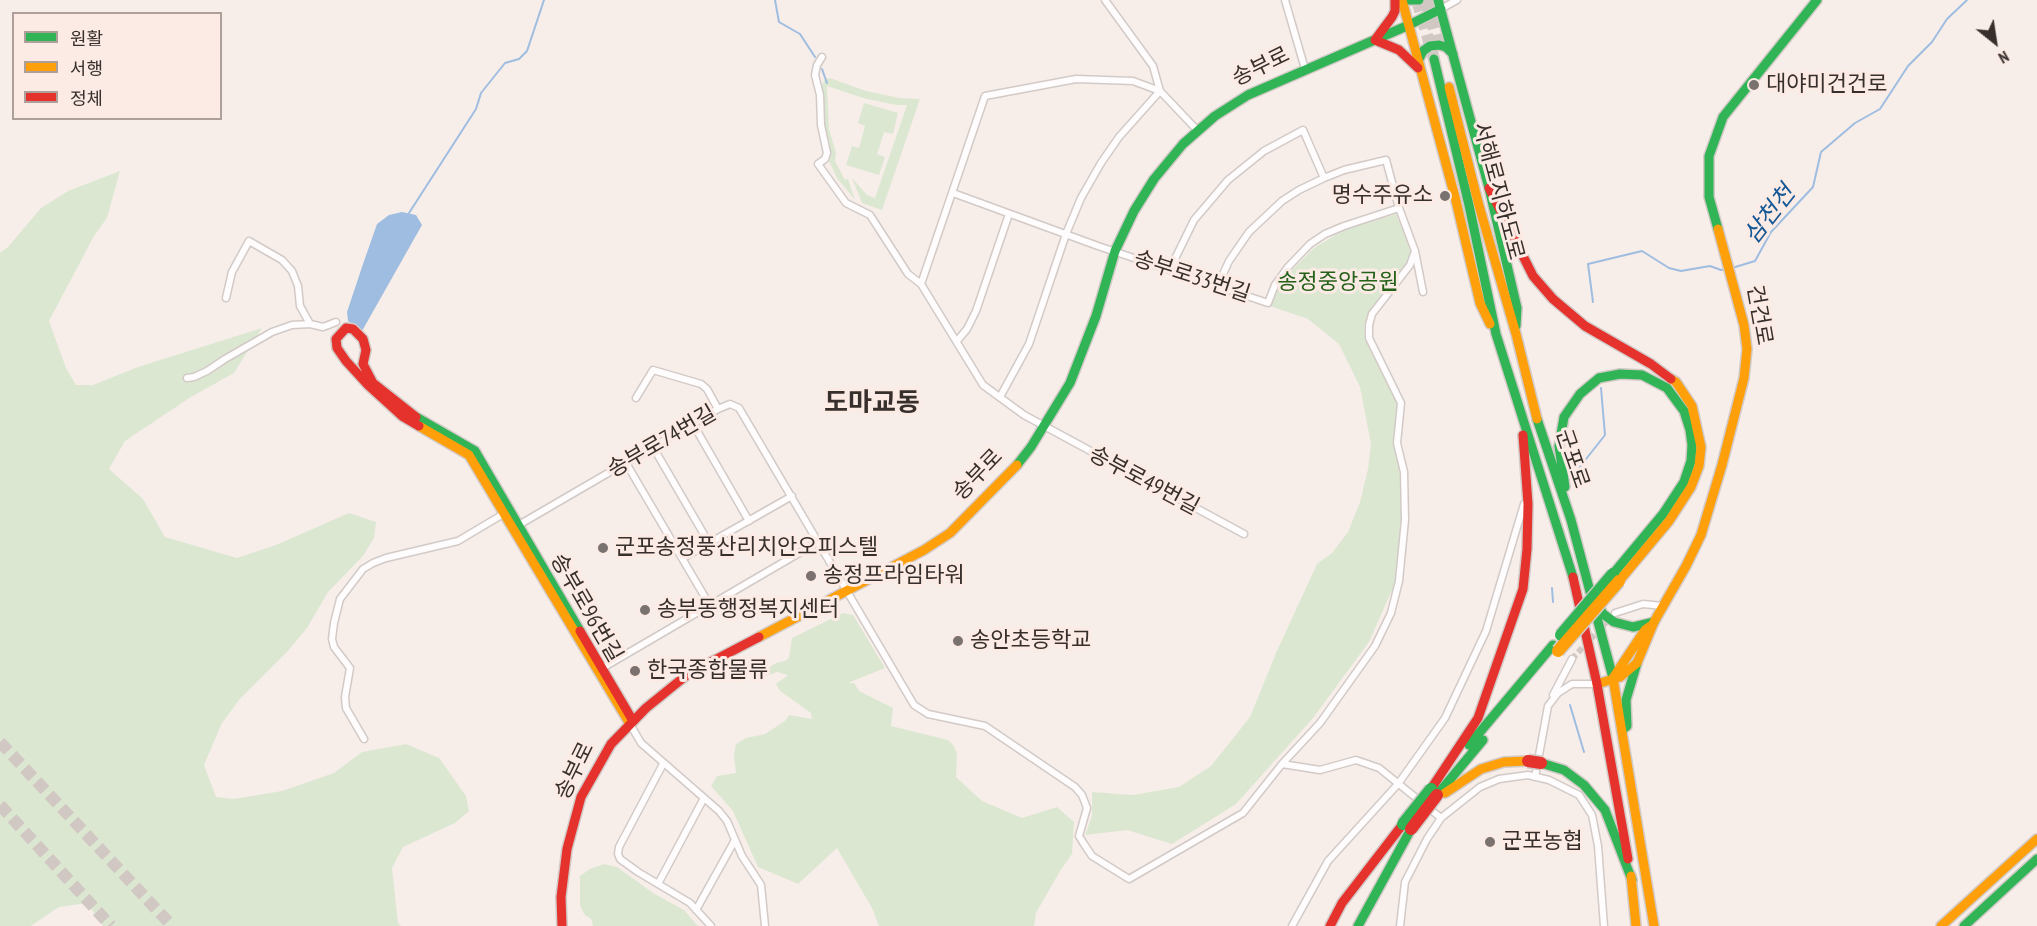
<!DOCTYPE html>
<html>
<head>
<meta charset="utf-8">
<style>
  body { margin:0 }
  #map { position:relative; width:2037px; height:926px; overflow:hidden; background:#f7eeea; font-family:"PT Sans Narrow","Noto Sans KR",sans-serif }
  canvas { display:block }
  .legend { position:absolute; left:12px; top:12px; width:210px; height:108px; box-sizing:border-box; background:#fcebe5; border:2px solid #ada09b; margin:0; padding:8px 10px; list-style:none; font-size:18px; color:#372f2c }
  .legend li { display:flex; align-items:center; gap:12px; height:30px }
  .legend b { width:30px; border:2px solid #ada09b }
  .north { position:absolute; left:1965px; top:12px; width:60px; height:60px; -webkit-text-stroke:4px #fcebe5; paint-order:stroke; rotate:150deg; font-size:16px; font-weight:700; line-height:24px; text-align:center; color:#372f2c }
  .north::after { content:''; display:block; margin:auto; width:21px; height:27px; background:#372f2c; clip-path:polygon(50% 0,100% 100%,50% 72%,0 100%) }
</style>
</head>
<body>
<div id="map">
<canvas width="2037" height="926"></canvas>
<ul class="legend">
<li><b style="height:8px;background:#30b455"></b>원활</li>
<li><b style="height:8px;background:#ff9f0a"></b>서행</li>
<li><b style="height:8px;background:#e5322d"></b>정체</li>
</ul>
<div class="north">N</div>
</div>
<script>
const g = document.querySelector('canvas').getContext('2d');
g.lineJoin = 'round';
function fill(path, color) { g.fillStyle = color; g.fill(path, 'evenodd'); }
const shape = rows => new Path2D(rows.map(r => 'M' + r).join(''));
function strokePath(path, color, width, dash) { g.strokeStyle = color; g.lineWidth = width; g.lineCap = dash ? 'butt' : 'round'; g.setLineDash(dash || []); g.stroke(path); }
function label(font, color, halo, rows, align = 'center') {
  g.font = font + ' "PT Sans Narrow","Noto Sans KR",sans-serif'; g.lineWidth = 6; g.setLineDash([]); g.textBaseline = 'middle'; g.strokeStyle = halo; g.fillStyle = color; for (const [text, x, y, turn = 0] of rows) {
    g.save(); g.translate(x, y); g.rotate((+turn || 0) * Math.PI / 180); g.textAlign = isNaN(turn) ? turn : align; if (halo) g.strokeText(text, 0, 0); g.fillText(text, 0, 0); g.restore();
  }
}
const green = shape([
  [830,78,866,91,899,98,920,99,882,210,862,203,852,178,867,195,875,198,907,105,896,105,863,98,827,86,829,129,836,153,835,161,845,180,848,179,855,200,837,178,829,161,831,152,824,129,821,87,825,79],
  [864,103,898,113,893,134,884,132,881,142,877,154,885,157,879,175,846,165,852,146,859,148,865,126,858,123],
  [120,171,107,218,94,236,49,321,66,368,76,385,93,385,138,367,262,328,234,373,191,397,125,441,109,469,143,499,165,537,237,558,276,545,349,513,376,522,374,538,363,556,328,592,307,628,287,652,239,700,222,723,204,765,216,797,234,799,282,791,334,773,362,752,406,744,439,758,466,796,469,811,455,823,403,847,392,868,398,923,401,926,103,926,87,903,59,907,31,926,0,926,0,253,8,247,41,208,68,191],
  [1396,214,1411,250,1407,262,1368,314,1364,326,1365,340,1397,404,1393,443,1401,473,1402,519,1396,581,1369,642,1313,718,1236,804,1172,844,1127,830,1085,835,1092,816,1092,792,1133,795,1179,787,1211,766,1250,717,1276,653,1317,564,1332,553,1348,532,1360,502,1368,469,1371,444,1360,387,1339,344,1308,319,1270,306,1278,288,1290,272,1314,248,1345,229],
  [843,613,853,615,885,668,848,683,854,683,859,691,893,708,891,726,948,740,954,746,957,754,956,777,982,801,1022,818,1057,807,1074,822,1072,854,1060,871,1036,913,1034,926,879,926,872,908,837,848,798,884,758,867,733,811,711,786,717,776,736,773,734,755,736,744,746,738,765,734,785,721,789,715,812,719,811,713,780,691,776,684,788,675,777,672,760,678,756,676,776,663,785,661,789,658,792,638],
  [604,864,617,867,653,893,684,910,698,926,593,926,591,919,584,914,580,905,580,876,590,869]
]);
const water = shape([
  [402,212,416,215,422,225,362,331,348,321,347,312,363,264,377,224,389,215]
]);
const stream = shape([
  [775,0,779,22,800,34,815,57],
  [822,69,827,83],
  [409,213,476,109,481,93,505,63,519,59,527,51,544,0],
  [1732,268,1755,261,1771,232,1813,187,1821,152,1855,123,1880,109,1908,66,1932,42,1947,19,1967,0],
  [1593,302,1588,264,1642,251,1669,268,1681,271,1710,266,1721,270,1727,269],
  [1579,468,1605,435,1601,388],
  [1552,588,1553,602],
  [1570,705,1584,752]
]);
const streetTunnel = shape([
  [1572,659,1611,617]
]);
const highwayTunnel = shape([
  [1417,0,1434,59],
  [1426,0,1438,44],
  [0,742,172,926],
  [0,805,111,926]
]);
const street = shape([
  [1285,0,1305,69],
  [1441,9,1457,0],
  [822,57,817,65,815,75,820,95,821,125,827,153,825,159,818,164,846,203,870,215,908,274,921,284],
  [1197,130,1160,91,1133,81,1076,79,985,96,921,284,983,385,1024,415,1244,534],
  [953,193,1098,246,1268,303,1275,285,1288,267,1310,244,1325,234,1344,226,1399,208],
  [1170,269,1194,220,1228,180,1264,151,1303,130,1324,178],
  [1218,285,1229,261,1249,232,1282,201,1299,190,1324,178,1344,170,1386,160,1399,208,1415,251,1423,292],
  [226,298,232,272,249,241,282,260,292,271,298,286,300,306,310,324,323,327,336,322],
  [957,341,967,329,976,311,1009,214],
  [187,378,194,377,207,371,225,359,272,332,292,325,310,324],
  [1000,397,1029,344,1066,234,1081,198,1101,163,1119,137,1160,91,1153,66,1105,0],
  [636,398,653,370,701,384,707,389,718,409],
  [693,424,749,521],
  [653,447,709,543],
  [626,463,709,604],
  [517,526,718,409,730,404,739,408,914,705,928,714,985,726,1075,787,1082,795,1087,808,1079,836,1084,844,1092,856,1129,879,1243,813,1282,764,1320,723,1375,646,1391,613,1399,581,1405,520,1404,472,1397,443,1401,403,1369,338,1369,325,1372,314,1410,265,1415,251],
  [683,558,792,496],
  [1615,613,1643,604,1663,606],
  [599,670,818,542],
  [1553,695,1572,659],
  [630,724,641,743,719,811,727,821,742,856,761,885,765,926],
  [364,739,346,708,345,697,350,668,334,647,332,639,334,623,340,599,363,569,373,563,386,558,458,541,505,513],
  [663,764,619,847,618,854,620,859,638,872,690,903,711,926],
  [1282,764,1320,770,1356,760,1379,768,1441,818],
  [1535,777,1548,706,1558,693,1572,684,1597,684],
  [658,884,704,798],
  [696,910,735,840],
  [1292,926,1328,861,1398,784,1445,718,1486,631,1524,504],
  [1400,926,1405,882,1427,839,1441,818,1480,787,1499,779,1528,775,1549,780,1579,795,1592,815,1598,846,1604,926]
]);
const fast = shape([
  [1409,0,1419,0],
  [1438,0,1489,188,1517,308,1516,326],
  [1434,59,1469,205,1496,334,1573,577],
  [1418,61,1423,51,1430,46,1439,45,1446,47,1453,54],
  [1718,229,1709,197,1709,156,1723,117,1817,0],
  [416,417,475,451,580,631],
  [1537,419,1571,520,1613,678],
  [1017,465,1031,447,1070,383,1096,316,1115,251,1134,211,1154,179,1183,144,1215,116,1248,95,1409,25,1441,9],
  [1565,487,1559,446,1564,417,1580,394,1599,378,1620,374,1642,375,1667,388,1684,411,1690,430,1692,445,1691,461,1684,482,1663,514,1613,574],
  [1596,601,1603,614,1614,622,1633,627,1654,622],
  [1622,730,1627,726,1626,700,1637,663],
  [1469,745,1553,645],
  [1541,763,1564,770,1584,785,1605,810,1632,880],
  [1437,795,1483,740],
  [1358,926,1411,829],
  [1964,926,2037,859]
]);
const slow = shape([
  [1402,0,1456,201,1480,303,1490,324],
  [1449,87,1478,202,1516,334,1537,419],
  [419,426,469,455,630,724],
  [1619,581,1669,521,1691,487,1699,466,1701,447,1692,406,1676,382,1671,379],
  [759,637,924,550,950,533,1017,465],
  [1613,678,1645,630,1652,625],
  [1613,678,1654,926],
  [1597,684,1620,677,1637,663,1654,622,1686,566,1701,535,1722,465,1744,378,1747,349,1744,325,1718,229],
  [1445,793,1481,769,1504,762,1528,761],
  [1631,876,1636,926],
  [1941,926,2037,839]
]);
const jam = shape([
  [1395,0,1395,11,1392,17,1375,40,1399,50,1418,68],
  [1489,188,1533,276,1553,299,1585,326,1651,364,1671,379],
  [416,417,373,383,363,364,366,350,363,339,353,329,346,328,336,339,337,348,346,361,368,385,402,416,419,426],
  [1573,577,1597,684],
  [580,631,633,721],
  [1597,684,1628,859],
  [1431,789,1478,718,1523,589,1527,549,1528,504,1523,435],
  [562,926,561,897,567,849,581,797,611,744,646,708,688,674,759,637],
  [1330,926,1342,903,1403,824]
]);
const fastBridge = shape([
  [1561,635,1613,574],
  [1403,824,1431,789]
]);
const slowBridge = shape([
  [1558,651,1619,581]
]);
const jamBridge = shape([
  [1528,761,1541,763],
  [1411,829,1437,795]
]);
const markers = [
  [1754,85,6,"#7a726e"],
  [1445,196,6,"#7a726e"],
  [603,548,6,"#7a726e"],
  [811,576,6,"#7a726e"],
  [645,610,6,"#7a726e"],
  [958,641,6,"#7a726e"],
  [635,671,6,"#7a726e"],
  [1490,842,6,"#7a726e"]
];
const streetNames = [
  ["송부로",1261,67,-26],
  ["서해로지하도로",1498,191,75],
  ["송부로33번길",1192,277,18],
  ["건건로",1759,315,80],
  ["송부로74번길",662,442,-30],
  ["군포로",1572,459,71],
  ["송부로",978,475,-46],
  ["송부로49번길",1144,481,28],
  ["송부로96번길",586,608,60],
  ["송부로",575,771,-64]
];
const poiNames = [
  ["대야미건건로",1766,85],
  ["명수주유소",1433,196,"right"],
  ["군포송정풍산리치안오피스텔",615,548],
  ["송정프라임타워",823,576],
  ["송부동행정복지센터",657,610],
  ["송안초등학교",970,641],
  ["한국종합물류",647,671],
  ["군포농협",1502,842]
];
const parkNames = [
  ["송정중앙공원",1338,283]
];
const waterNames = [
  ["삼천천",1770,215,-52]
];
const quarterNames = [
  ["도마교동",872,404]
];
fill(green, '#dce7d2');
fill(water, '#9fbde0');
strokePath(stream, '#9fbde0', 2);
strokePath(streetTunnel, '#d1c8c4', 6, [6, 3]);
strokePath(highwayTunnel, '#d1c8c4', 12, [12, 6]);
strokePath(street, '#d2cac7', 9);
strokePath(fast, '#d2cac7', 12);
strokePath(slow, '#d2cac7', 12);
strokePath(jam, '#d2cac7', 12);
strokePath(street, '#fefcfc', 6);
strokePath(fast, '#30b455', 9);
strokePath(slow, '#ff9f0a', 9);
strokePath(jam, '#e5322d', 9);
strokePath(fastBridge, '#d0cbca', 15, []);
strokePath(slowBridge, '#d0cbca', 15, []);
strokePath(jamBridge, '#d0cbca', 15, []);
strokePath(fastBridge, '#30b455', 12);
strokePath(slowBridge, '#ff9f0a', 12);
strokePath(jamBridge, '#e5322d', 12);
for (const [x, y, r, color] of markers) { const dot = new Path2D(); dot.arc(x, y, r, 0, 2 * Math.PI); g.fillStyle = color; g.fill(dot); strokePath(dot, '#fcebe5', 2); }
label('22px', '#372f2c', '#fcebe5', streetNames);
label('22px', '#372f2c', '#fcebe5', poiNames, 'left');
label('22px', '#246119', '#fcebe5', parkNames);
label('italic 24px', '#135796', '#fcebe5', waterNames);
label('bold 26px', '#372f2c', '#fcebe5', quarterNames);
</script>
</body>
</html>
